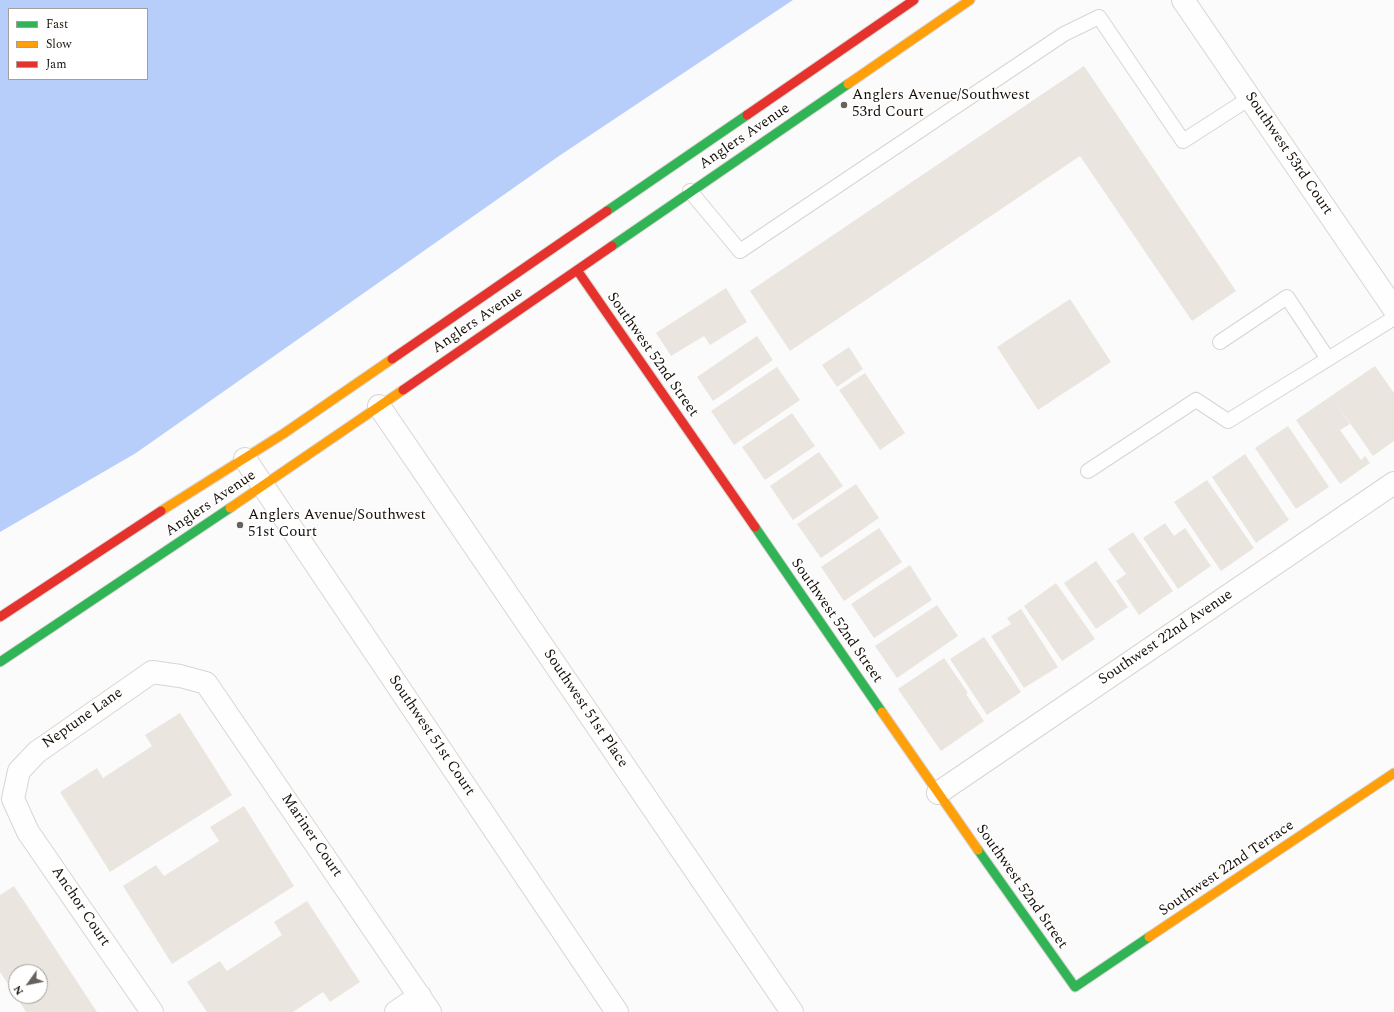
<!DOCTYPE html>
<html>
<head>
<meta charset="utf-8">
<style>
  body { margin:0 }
  #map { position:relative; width:1394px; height:1012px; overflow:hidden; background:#fbfbfb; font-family:Spectral,serif }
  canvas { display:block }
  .legend { position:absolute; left:8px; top:8px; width:140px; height:72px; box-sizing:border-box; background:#fff; border:1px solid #a29f9c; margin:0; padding:5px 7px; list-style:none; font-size:12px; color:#160e07 }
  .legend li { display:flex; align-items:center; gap:8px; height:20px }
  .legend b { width:20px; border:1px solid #a29f9c }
  .north { position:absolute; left:8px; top:964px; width:40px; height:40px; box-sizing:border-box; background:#fff; border:1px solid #a29f9c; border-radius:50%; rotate:237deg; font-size:11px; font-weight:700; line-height:16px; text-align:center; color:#160e07 }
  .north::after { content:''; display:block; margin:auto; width:14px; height:18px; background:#66615c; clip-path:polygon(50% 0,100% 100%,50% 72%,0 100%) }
</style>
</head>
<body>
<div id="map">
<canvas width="1394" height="1012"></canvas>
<ul class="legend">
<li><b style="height:5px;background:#30b455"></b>Fast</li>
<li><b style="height:5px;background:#ff9f0a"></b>Slow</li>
<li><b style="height:5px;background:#e5322d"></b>Jam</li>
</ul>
<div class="north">N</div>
</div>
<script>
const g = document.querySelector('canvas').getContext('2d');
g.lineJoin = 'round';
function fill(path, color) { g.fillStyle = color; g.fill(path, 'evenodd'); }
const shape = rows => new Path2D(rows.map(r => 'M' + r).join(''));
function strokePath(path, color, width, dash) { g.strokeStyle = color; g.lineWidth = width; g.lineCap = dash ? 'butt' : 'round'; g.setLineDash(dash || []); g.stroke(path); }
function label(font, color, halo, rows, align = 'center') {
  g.font = font + ' Spectral,serif'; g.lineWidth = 3; g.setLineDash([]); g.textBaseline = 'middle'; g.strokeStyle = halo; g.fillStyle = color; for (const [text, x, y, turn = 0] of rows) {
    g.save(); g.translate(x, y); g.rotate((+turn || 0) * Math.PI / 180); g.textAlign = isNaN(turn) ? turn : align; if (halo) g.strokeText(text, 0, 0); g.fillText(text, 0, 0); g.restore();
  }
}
const water = shape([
  [0,0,793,0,559,156,136,453,0,532],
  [9,9,147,9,147,79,9,79]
]);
const building = shape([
  [1084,66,1236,291,1192,321,1080,156,790,351,750,291],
  [726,288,747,322,710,345,704,336,671,356,656,333],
  [1070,299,1111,362,1038,410,997,347],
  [757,336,773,360,713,401,697,377],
  [849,347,863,369,837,387,822,365],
  [1375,366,1394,393,1394,441,1373,456,1331,396],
  [777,367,800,400,734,445,711,411],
  [865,373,905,433,880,450,839,390],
  [1331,396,1350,424,1340,430,1361,460,1365,456,1370,463,1340,484,1296,420],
  [792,413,815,446,765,480,742,447],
  [1288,426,1329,487,1296,509,1255,448],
  [819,452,843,486,793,520,770,486],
  [1245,454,1289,520,1256,543,1212,477],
  [1207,480,1254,548,1221,571,1174,502],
  [856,484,879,518,821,558,797,524],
  [1165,523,1174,536,1185,528,1211,566,1178,589,1143,538],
  [879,528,902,562,844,601,821,567],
  [1133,532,1173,591,1139,615,1116,581,1126,574,1108,549],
  [1096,561,1128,607,1096,629,1064,583],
  [910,565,932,600,874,638,851,604],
  [1056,583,1095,639,1062,661,1024,606],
  [937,605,958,636,897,678,875,646],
  [1021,609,1058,667,1024,688,991,636,1011,624,1007,618],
  [984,637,1021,692,987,715,950,659],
  [944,658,968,693,966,694,984,721,941,751,898,689],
  [180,713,232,795,110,872,60,792,97,768,103,778,152,746,145,735],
  [244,806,294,886,172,964,123,886,156,865,164,876,219,841,210,827],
  [14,886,97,1012,26,1012,16,996,0,972,0,895],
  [16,972,40,972,40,996,16,996],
  [307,901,360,982,330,1002,323,992,293,1012,207,1012,187,982,220,961,227,971,282,935,274,922]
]);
const lane = shape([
  [690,191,740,251,1064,34,1099,17,1183,141,1250,98],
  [1220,342,1287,297,1328,359],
  [1088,471,1196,400,1228,421,1394,318]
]);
const street = shape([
  [1183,0,1394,309],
  [379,406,792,1012],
  [245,459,617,1012],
  [938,793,1394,483],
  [152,1012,28,832,13,799,19,771,37,752,152,672,180,676,206,683,430,1012],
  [396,1012,420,996]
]);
const fast = shape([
  [607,211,747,115],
  [612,246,848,84],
  [755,527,882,712],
  [0,662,230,508],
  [978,850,1075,987,1149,937]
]);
const slow = shape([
  [848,84,970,0],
  [230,508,403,390],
  [161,511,283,434,392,359],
  [882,712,978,850],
  [1149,937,1394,773]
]);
const jam = shape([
  [747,115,914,0],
  [577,270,755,527],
  [392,359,607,211],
  [403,390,612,246],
  [0,617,161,511]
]);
const markers = [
  [844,105,4,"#66615c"],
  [240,525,4,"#66615c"]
];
const poiNames = [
  ["Anglers Avenue/Southwest",852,96],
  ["53rd Court",852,113],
  ["Anglers Avenue/Southwest",248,516],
  ["51st Court",248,533]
];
const streetNames = [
  ["Anglers Avenue",745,137,-34],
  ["Southwest 53rd Court",1288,154,56],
  ["Anglers Avenue",478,321,-34],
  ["Southwest 52nd Street",652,355,55],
  ["Anglers Avenue",211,504,-34],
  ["Southwest 52nd Street",836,621,55],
  ["Southwest 22nd Avenue",1166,638,-34],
  ["Southwest 51st Place",585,709,56],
  ["Neptune Lane",83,719,-35],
  ["Southwest 51st Court",431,736,56],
  ["Mariner Court",311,836,56],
  ["Southwest 22nd Terrace",1227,869,-34],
  ["Southwest 52nd Street",1021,887,55],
  ["Anchor Court",80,907,56]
];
fill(water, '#b8cefa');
fill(building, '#ebe5e0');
strokePath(lane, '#d9d5d1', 16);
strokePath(street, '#d9d5d1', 24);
strokePath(fast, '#d9d5d1', 11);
strokePath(slow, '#d9d5d1', 11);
strokePath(jam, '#d9d5d1', 11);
strokePath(lane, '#fefefe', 14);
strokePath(street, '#fefefe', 22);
strokePath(fast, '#30b455', 9);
strokePath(slow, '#ff9f0a', 9);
strokePath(jam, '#e5322d', 9);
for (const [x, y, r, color] of markers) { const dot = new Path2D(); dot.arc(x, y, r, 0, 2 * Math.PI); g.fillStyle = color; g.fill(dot); strokePath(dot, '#fff', 1.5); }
label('15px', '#160e07', '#fff', poiNames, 'left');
label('15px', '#160e07', '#fff', streetNames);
</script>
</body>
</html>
